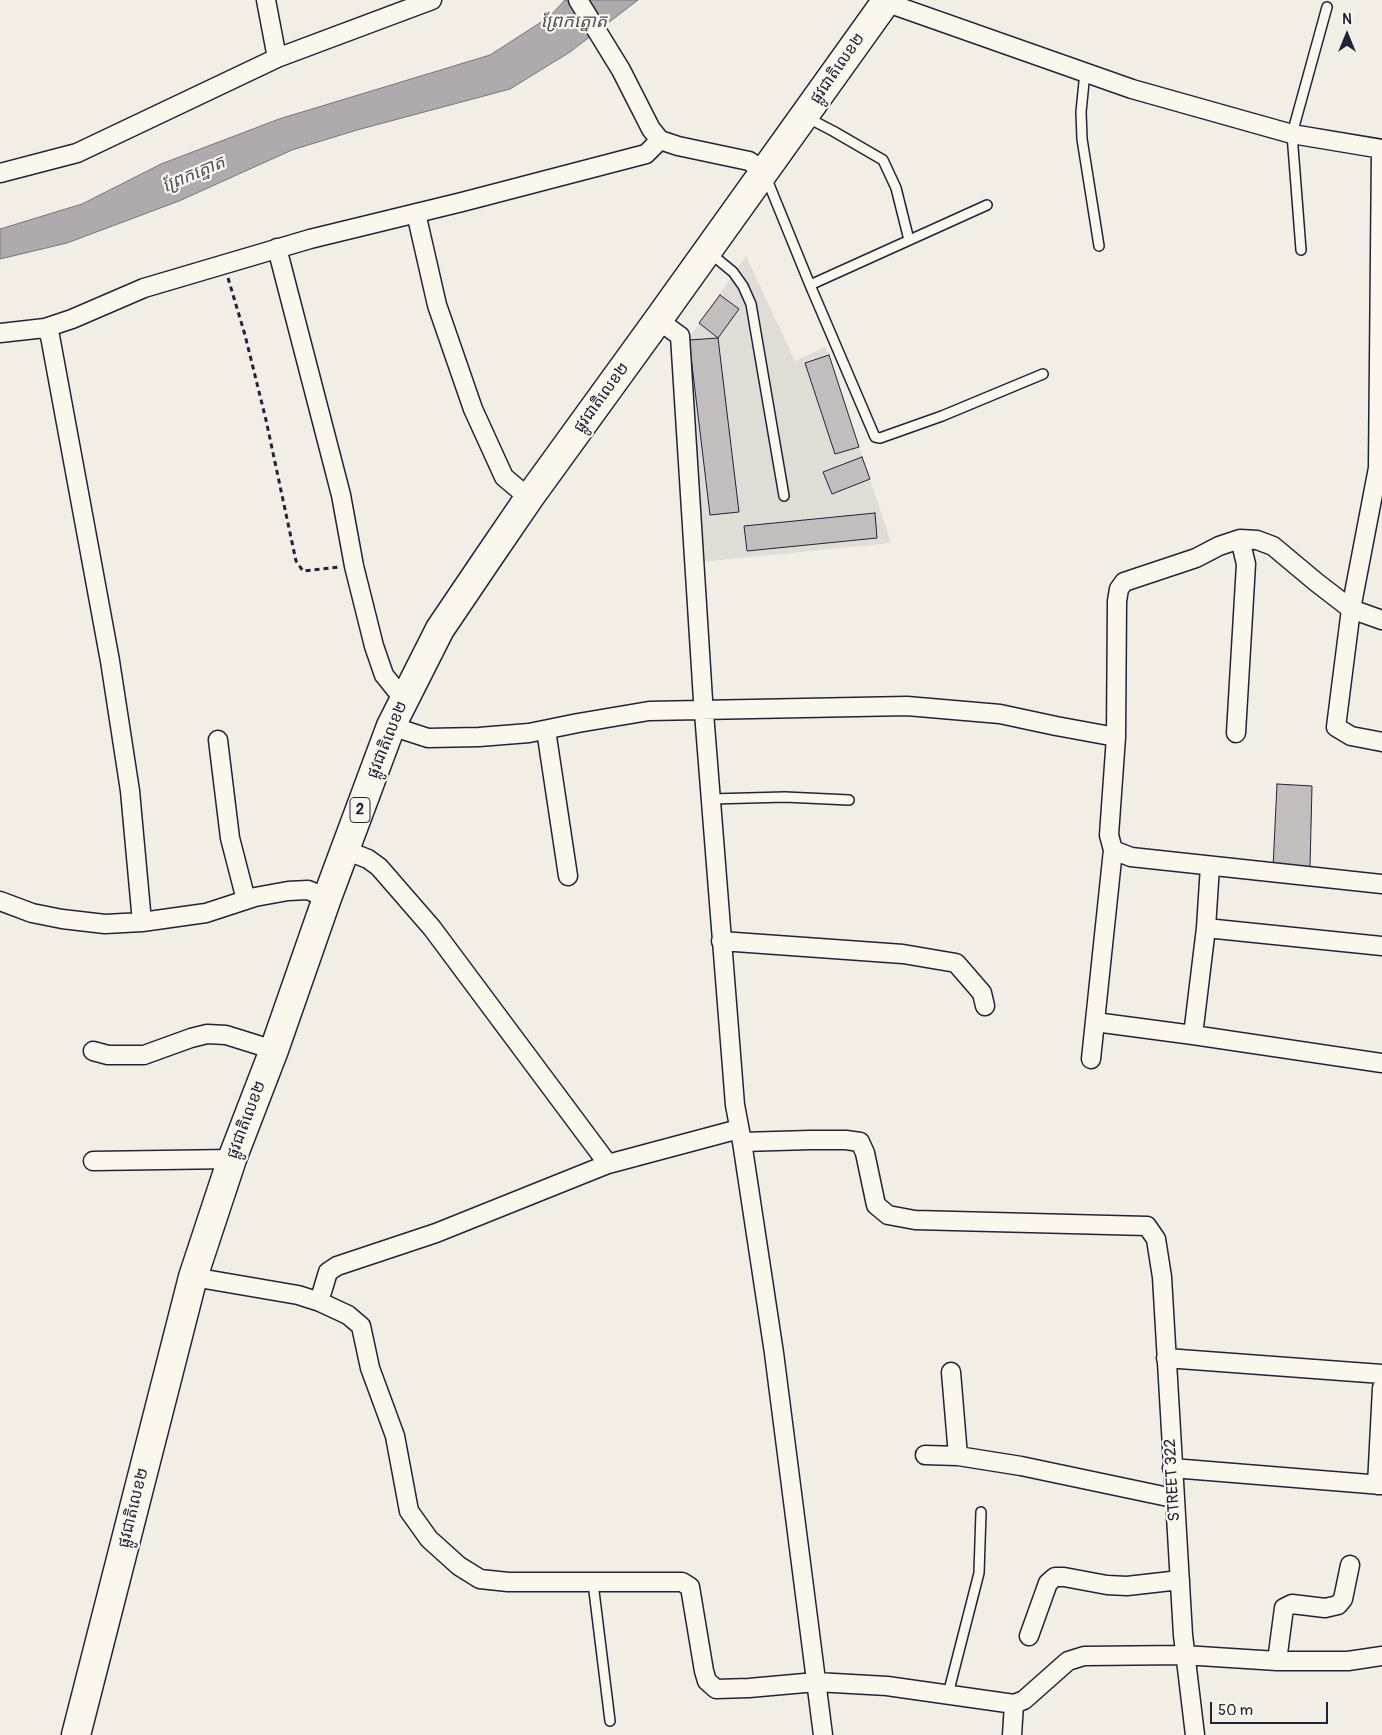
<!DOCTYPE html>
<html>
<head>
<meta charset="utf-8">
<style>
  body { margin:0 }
  #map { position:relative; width:1382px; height:1735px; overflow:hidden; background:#f2eee5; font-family:Pangolin,sans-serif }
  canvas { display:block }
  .north { position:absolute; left:1322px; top:10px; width:50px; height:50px; -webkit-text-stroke:4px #fbf7ec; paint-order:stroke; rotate:0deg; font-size:14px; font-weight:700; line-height:20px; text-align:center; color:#22223b }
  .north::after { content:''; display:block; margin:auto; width:18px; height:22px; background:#22223b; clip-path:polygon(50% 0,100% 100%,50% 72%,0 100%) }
  .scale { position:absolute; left:1210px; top:1702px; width:118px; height:22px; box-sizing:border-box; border:2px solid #22223b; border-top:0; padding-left:6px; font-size:15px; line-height:18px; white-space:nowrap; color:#22223b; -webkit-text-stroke:4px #fbf7ec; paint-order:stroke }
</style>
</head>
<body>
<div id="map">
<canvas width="1382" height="1735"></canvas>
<div class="north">N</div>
<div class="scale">50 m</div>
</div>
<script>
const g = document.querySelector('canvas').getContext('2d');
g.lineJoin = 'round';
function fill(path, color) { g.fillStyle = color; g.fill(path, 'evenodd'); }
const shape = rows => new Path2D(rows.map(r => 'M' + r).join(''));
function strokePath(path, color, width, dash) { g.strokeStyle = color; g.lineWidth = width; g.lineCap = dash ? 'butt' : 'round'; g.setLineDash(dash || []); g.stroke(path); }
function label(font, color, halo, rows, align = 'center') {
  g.font = font + ' Pangolin,"Noto Sans Khmer",sans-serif'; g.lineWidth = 4.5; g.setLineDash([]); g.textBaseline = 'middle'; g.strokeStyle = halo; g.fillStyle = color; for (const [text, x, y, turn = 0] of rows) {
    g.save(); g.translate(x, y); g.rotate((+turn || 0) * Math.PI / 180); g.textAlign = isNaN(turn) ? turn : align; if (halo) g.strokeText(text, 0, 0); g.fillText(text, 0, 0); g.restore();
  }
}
const built = shape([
  [746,256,795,361,826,347,891,543,701,562,689,338]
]);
const water = shape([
  [565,0,638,0,570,52,510,89,357,130,292,150,179,201,67,243,0,259,0,229,82,204,161,164,279,119,490,55,549,17,565,0]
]);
const building = shape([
  [720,295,739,309,718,338,699,323,720,295],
  [718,338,739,512,710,515,689,340,718,338],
  [829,355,859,447,835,454,805,363,829,355],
  [862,457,870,479,832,494,823,472,862,457],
  [875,513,877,538,747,551,744,526,875,513],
  [1277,784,1312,786,1310,867,1273,868,1277,784]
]);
const path = shape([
  [228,278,245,335,266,420,296,561,303,571,339,567]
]);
const lane = shape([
  [1085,72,1081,112,1082,139,1099,246],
  [806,117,833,131,883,160,896,188,909,240],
  [766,177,810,285,875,437,880,438,942,416,1043,374],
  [1301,250,1292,134,1327,7],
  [710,253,733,272,743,286,751,304,784,496],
  [810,285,987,205],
  [711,799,785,797,849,800],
  [593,1583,610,1721],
  [948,1694,979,1573,981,1512]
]);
const street = shape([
  [266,0,277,58],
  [578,0,621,70,651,129,660,140,678,146,749,161,764,171],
  [885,2,1132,89,1292,134,1382,149],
  [1381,149,1378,468,1351,609,1336,727,1351,736,1382,742],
  [0,173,77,153,277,58,432,0],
  [416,213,437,305,473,409,504,477,529,498],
  [277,248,341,495,354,566,374,646,384,675,404,700],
  [658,320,680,336,703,700,735,1105,742,1142,774,1353,823,1735],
  [45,328,50,336,110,661,130,791,142,922],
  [0,333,45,328,72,319,144,288,310,239,462,202,646,154,660,140],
  [391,726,428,738,479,737,529,733,578,723,649,711,907,706,1000,714,1056,726,1116,737],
  [546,730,568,876],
  [1236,733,1246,564,1240,539],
  [218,740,230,838,246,900],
  [345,850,368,859,379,867,432,928,608,1164],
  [1113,850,1131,857,1382,884],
  [0,901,32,913,62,919,105,924,142,922,206,913,255,897,288,891,308,890,327,898],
  [1206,928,1382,946],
  [721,941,903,954,956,963,982,993,985,1006],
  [1095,1022,1193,1035,1382,1063],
  [1193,1035,1206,928,1210,866],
  [93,1051,108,1055,144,1055,191,1038,207,1034,226,1035,274,1050],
  [1091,1059,1113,850,1109,835,1116,737,1117,601,1119,589,1124,582,1196,558,1219,546,1240,539,1257,540,1273,546,1316,582,1351,609,1382,620],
  [742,1142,810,1140,846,1140,860,1142,865,1153,876,1205,888,1215,915,1220,1147,1226,1156,1239,1162,1277,1183,1635,1195,1735],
  [93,1161,232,1159],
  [193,1277,298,1295,320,1302,348,1315,361,1326,370,1368,395,1436,409,1511,429,1539,459,1566,480,1579,508,1582,682,1582,690,1587,704,1671,707,1681,716,1689,749,1688,816,1682,887,1686,1014,1704,1024,1700,1068,1661,1084,1656,1184,1655,1277,1661,1348,1661,1382,1656],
  [322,1292,328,1272,337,1266,436,1233,608,1164,739,1129],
  [1166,1358,1382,1374],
  [951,1372,958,1456],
  [925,1455,958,1456,1021,1466,1173,1498],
  [1172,1468,1382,1485],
  [1377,1485,1382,1388],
  [1029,1636,1048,1583,1055,1577,1064,1577,1107,1585,1127,1586,1180,1580],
  [1277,1661,1284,1608,1292,1604,1325,1608,1338,1605,1343,1599,1350,1565],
  [1012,1735,1014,1704]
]);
const highway = shape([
  [76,1735,193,1277,232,1159,274,1050,327,898,391,726,440,629,488,558,529,498,658,320,887,0]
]);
const shields = [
  [360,810,20]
];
const shieldNames = [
  ["2",360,810]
];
const streetNames = [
  ["ផ្លូវជាតិលេខ២",838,69,-55],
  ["ផ្លូវជាតិលេខ២",602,398,-54],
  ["ផ្លូវជាតិលេខ២",388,740,-68],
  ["ផ្លូវជាតិលេខ២",247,1120,-69],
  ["STREET 322",1173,1480,-93],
  ["ផ្លូវជាតិលេខ២",134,1508,-76]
];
const waterNames = [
  ["ព្រែកត្នោត",574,22],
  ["ព្រែកត្នោត",194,175,-23]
];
fill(built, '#e0dcd6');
fill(water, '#aeabad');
strokePath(water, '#76747f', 1);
fill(building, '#c2bebe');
strokePath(building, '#22223b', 1);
strokePath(lane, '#22223b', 12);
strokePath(street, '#22223b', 21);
strokePath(highway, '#22223b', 31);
strokePath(path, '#22223b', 3, [5, 4]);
strokePath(lane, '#fbf7ec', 9);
strokePath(street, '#fbf7ec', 18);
strokePath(highway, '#fbf7ec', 28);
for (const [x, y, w] of shields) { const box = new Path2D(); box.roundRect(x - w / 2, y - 12.5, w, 25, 4); g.fillStyle = '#fbf7ec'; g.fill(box); strokePath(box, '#22223b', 1); }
label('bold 15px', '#22223b', null, shieldNames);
label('16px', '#22223b', '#fbf7ec', streetNames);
label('italic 18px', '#535263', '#fbf7ec', waterNames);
</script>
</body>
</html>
